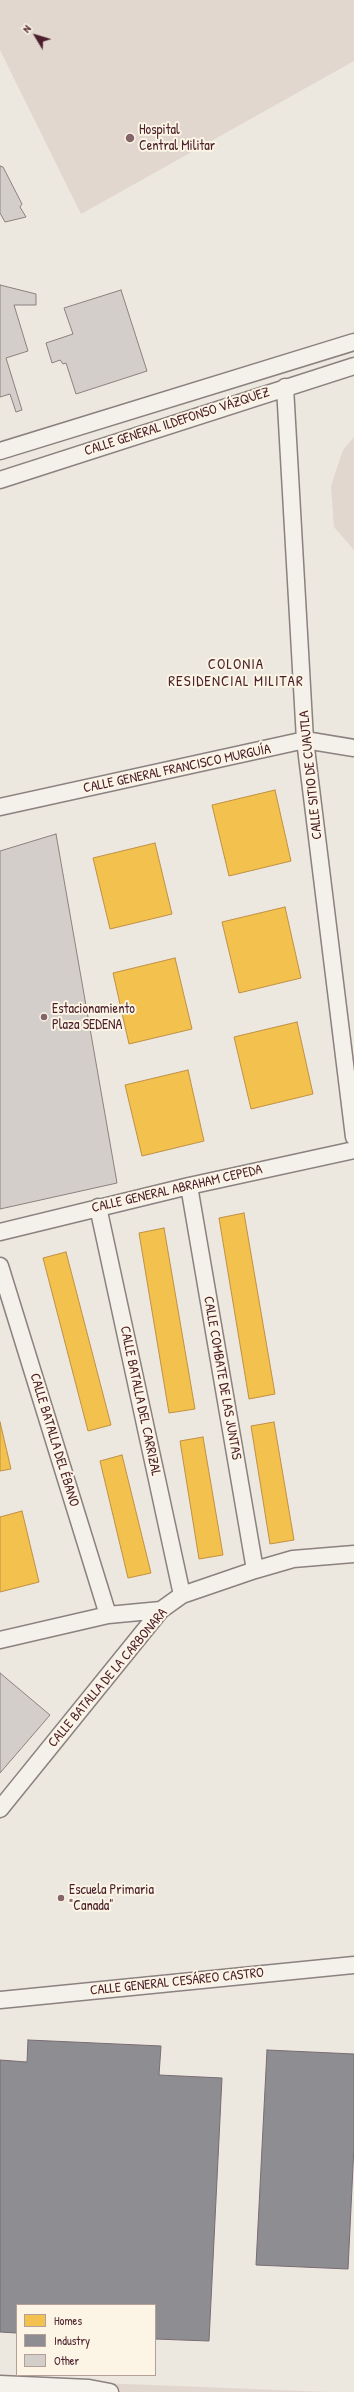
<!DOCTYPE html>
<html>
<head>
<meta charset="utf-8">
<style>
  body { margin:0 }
  #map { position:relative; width:354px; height:2392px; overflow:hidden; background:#ece7df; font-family:"Patrick Hand",sans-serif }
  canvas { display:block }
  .legend { position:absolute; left:16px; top:2304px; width:140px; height:72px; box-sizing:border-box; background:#fcf5e5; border:1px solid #b59f9b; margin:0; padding:5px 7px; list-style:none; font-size:12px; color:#4a1f2b }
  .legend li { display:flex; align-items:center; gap:8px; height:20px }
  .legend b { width:20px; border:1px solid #b59f9b }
  .north { position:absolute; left:16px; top:16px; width:40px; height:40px; -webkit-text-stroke:3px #fcf5e5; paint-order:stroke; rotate:308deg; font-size:11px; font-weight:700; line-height:16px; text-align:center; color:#4a1f2b }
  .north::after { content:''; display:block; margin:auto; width:14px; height:18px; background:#4a1f2b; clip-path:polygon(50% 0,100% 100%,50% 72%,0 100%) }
</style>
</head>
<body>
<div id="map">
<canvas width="354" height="2392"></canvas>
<ul class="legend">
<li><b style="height:11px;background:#f2c14e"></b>Homes</li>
<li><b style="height:11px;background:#8d8d92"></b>Industry</li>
<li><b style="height:11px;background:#d3cec9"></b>Other</li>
</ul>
<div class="north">N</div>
</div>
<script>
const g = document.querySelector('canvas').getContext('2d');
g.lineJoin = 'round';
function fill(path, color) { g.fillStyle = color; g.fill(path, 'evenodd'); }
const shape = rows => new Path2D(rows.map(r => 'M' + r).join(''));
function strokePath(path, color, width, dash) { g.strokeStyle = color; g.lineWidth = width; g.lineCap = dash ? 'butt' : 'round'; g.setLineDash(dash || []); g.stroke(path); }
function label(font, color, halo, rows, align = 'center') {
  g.font = font + ' "Patrick Hand",sans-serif'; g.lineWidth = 4; g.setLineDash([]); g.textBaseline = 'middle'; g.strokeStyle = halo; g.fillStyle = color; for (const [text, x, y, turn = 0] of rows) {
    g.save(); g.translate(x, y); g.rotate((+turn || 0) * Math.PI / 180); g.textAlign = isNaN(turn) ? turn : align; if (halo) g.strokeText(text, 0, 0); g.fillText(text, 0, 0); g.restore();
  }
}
const built = shape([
  [0,0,354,0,354,61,81,214,0,50],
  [0,2379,328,2392,0,2392]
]);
const green = shape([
  [354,437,354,550,334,527,331,486,343,450]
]);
const homes = shape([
  [275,790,291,861,229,876,212,805,275,790],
  [155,843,172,914,110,929,93,858,155,843],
  [285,907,301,978,239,993,222,922,285,907],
  [175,958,192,1029,129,1044,113,973,175,958],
  [297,1022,313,1094,251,1109,234,1037,297,1022],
  [188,1070,204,1141,142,1156,125,1085,188,1070],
  [244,1213,275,1394,249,1399,219,1218,244,1213],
  [164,1228,195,1409,169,1413,139,1233,164,1228],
  [66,1252,111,1425,88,1431,43,1258,66,1252],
  [0,1422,11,1469,0,1471,0,1422],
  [274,1422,294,1540,270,1544,251,1426,274,1422],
  [203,1437,223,1555,199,1559,180,1441,203,1437],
  [122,1455,151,1573,128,1578,100,1461,122,1455],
  [22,1511,39,1582,0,1592,0,1517,22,1511]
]);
const industry = shape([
  [28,2040,161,2046,159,2075,222,2078,209,2341,155,2339,155,2305,17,2305,17,2333,0,2332,0,2060,27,2062,28,2040],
  [267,2050,354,2054,354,2146,348,2269,256,2265,267,2050]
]);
const building = shape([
  [0,166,3,167,22,204,20,207,26,217,5,222,0,213,0,166],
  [0,285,36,294,36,305,14,305,28,351,6,358,22,410,16,412,10,394,0,397,0,285],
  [121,290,147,371,76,394,66,363,63,364,60,360,52,363,46,343,73,334,64,308,121,290],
  [56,834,117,1183,0,1209,0,851,56,834],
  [0,1673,50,1715,0,1773,0,1673]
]);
const street = shape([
  [285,387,305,740,354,1137],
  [0,451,354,342],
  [0,480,354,366],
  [0,807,305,740,354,748],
  [189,1186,255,1570],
  [98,1207,182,1595],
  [0,1232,189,1186,354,1150],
  [0,1266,108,1615],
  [0,1640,108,1615,161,1610],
  [0,1809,161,1610,182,1595,255,1570,293,1559,354,1554],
  [0,2000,354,1965],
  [0,2384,89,2388,110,2392]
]);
const markers = [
  [130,138,5,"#83656a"],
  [44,1017,4,"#83656a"],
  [61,1898,4,"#83656a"]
];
const poiNames = [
  ["Hospital",139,130],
  ["Central Militar",139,146],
  ["Estacionamiento",52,1009],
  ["Plaza SEDENA",52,1025],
  ["Escuela Primaria",69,1890],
  ["\"Canada\"",69,1906]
];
const streetNames = [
  ["CALLE GENERAL ILDEFONSO VÁZQUEZ",177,422,-18],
  ["CALLE GENERAL FRANCISCO MURGUÍA",177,769,-12],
  ["CALLE SITIO DE CUAUTLA",311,775,-96],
  ["CALLE GENERAL ABRAHAM CEPEDA",177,1189,-13],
  ["CALLE COMBATE DE LAS JUNTAS",222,1378,80],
  ["CALLE BATALLA DEL CARRIZAL",140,1401,78],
  ["CALLE BATALLA DEL ÉBANO",54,1440,73],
  ["CALLE BATALLA DE LA CARBONARA",108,1678,-50],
  ["CALLE GENERAL CESÁREO CASTRO",177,1982,-6]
];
const neighbourhoodNames = [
  ["COLONIA",236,665],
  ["RESIDENCIAL MILITAR",236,682]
];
fill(built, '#e2d7ce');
fill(green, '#e1d7ce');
fill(homes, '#f2c14e');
strokePath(homes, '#c09044', 1);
fill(industry, '#8d8d92');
strokePath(industry, '#796c73', 1);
fill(building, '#d3cec9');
strokePath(building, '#8b817f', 1);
strokePath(street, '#8b817f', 19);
strokePath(street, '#f4f0ea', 16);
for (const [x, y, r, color] of markers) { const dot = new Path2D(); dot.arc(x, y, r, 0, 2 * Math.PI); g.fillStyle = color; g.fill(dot); strokePath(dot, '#fcf5e5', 1.5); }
label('14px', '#4a1f2b', '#fcf5e5', poiNames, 'left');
label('14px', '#4a1f2b', '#fcf5e5', streetNames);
g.letterSpacing = '1px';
label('15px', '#4a1f2b', '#fcf5e5', neighbourhoodNames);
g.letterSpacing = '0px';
</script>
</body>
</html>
